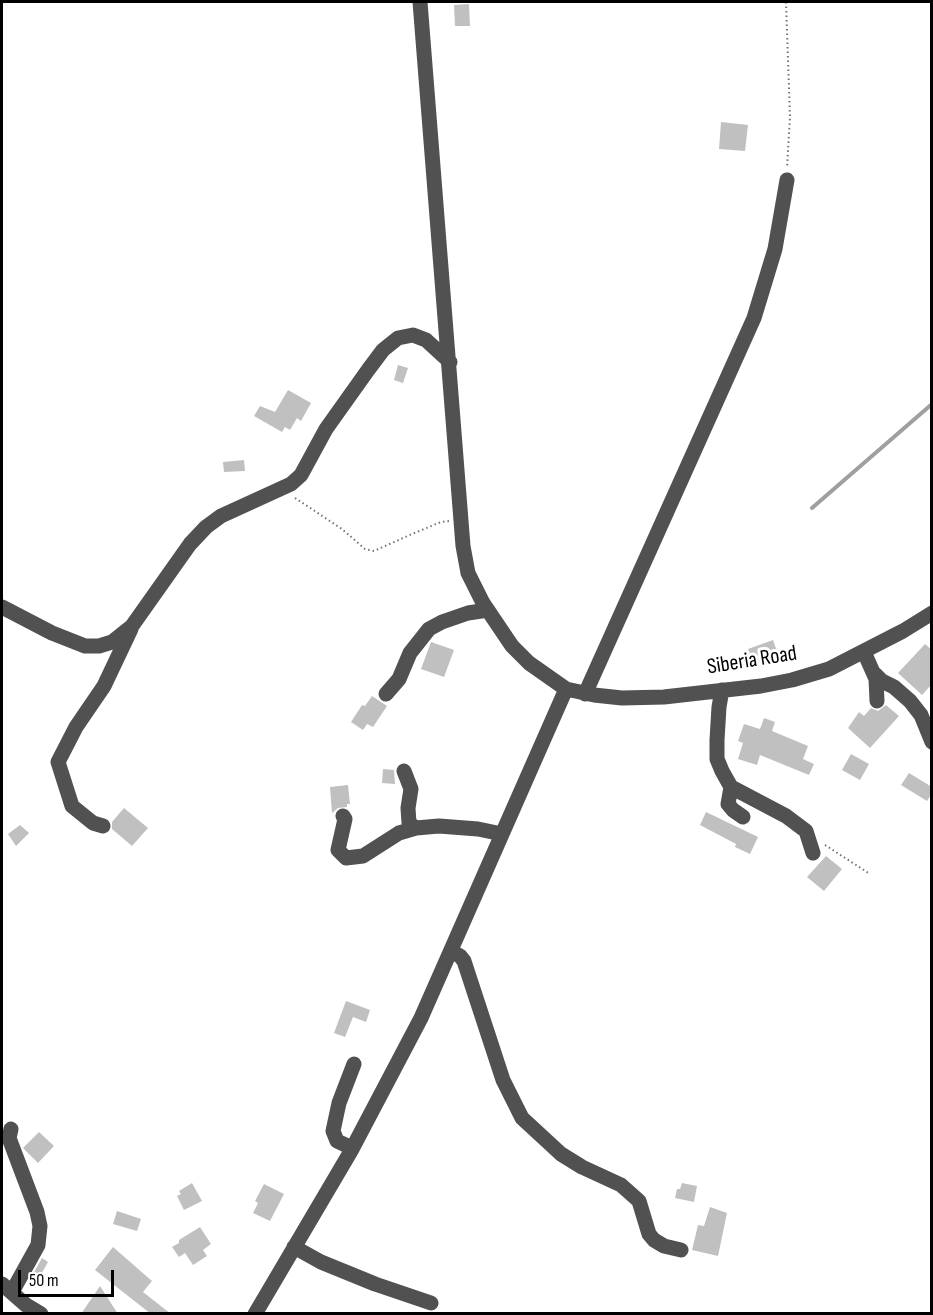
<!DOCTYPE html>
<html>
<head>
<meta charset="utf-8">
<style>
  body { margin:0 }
  #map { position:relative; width:933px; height:1315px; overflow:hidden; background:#fff; font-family:"Sofia Sans Condensed",sans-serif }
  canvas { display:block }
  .frame { position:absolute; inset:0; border:3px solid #000; pointer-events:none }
  .scale { position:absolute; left:18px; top:1270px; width:96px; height:27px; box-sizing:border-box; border:3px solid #000; border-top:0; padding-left:8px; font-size:18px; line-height:21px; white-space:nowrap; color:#000; -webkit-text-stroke:4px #fff; paint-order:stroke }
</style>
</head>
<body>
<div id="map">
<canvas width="933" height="1315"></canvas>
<div class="frame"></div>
<div class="scale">50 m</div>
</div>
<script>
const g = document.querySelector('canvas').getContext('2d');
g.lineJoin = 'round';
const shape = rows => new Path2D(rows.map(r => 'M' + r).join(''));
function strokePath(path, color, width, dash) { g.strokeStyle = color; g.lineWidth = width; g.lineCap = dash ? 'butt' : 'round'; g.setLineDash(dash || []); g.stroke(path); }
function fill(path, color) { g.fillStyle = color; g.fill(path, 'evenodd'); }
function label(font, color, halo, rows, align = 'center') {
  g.font = font + ' "Sofia Sans Condensed",sans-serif'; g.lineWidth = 6; g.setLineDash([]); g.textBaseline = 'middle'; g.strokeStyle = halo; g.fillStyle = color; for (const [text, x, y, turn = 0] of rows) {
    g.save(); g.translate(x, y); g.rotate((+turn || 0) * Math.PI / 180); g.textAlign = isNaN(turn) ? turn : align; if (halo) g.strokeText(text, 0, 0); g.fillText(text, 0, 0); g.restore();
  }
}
const stream = shape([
  [812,508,932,404]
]);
const building = shape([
  [469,4,470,26,455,26,454,5],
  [721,122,748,125,745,151,719,149],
  [398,365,408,368,403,383,394,380],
  [288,390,311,403,301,421,297,418,290,430,285,427,282,432,254,416,260,406,275,412],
  [244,460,245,471,224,472,223,462],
  [773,640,780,660,767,665,764,659,753,663,748,649],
  [431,642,454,650,444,677,421,669],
  [925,644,932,650,932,684,922,695,898,673],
  [372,696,387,706,373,727,367,724,363,730,351,722,362,705,365,706],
  [886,705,899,716,870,748,848,728,859,712,864,716,871,708,878,711],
  [764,718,775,722,772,731,808,746,803,759,814,764,809,775,760,755,757,765,738,759,743,743,738,741,744,724,760,729],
  [851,754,869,764,860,780,842,770],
  [383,769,394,770,395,784,382,783],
  [909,773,932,787,932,793,927,801,901,785],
  [348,785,350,804,347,804,347,807,338,808,332,813,330,787],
  [124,808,148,828,132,846,112,829,112,822],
  [706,812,758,837,750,854,735,847,736,844,700,825],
  [20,825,29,833,16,846,8,834],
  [826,856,842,869,824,891,807,877],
  [346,1001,370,1010,366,1022,353,1017,345,1037,334,1033],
  [39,1132,54,1146,38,1163,23,1148],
  [192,1183,202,1201,184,1210,177,1196,181,1194,179,1191],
  [682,1183,697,1186,694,1202,675,1198,677,1189,680,1189],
  [264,1184,284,1194,270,1221,253,1213,258,1203,255,1201],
  [710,1207,727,1213,718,1256,692,1250,698,1225,704,1226],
  [117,1211,141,1219,137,1231,113,1224],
  [200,1227,211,1244,203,1250,207,1256,193,1265,185,1253,179,1257,172,1247,179,1243,179,1240],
  [113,1247,152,1281,143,1292,171,1314,151,1314,95,1270],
  [42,1258,48,1262,39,1278,33,1274],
  [100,1286,118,1314,81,1314]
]);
const path = shape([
  [786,2,790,117,787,168],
  [295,498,342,529,365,549,374,551,412,534,441,522,449,521],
  [825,845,870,874]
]);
const minor = shape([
  [420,2,463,546,468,573,483,603,512,646,529,663,566,689,594,695,622,698,664,697,761,686,792,680,829,669,903,631,932,613],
  [2,607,52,633,85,646,99,646,112,642,132,626,190,544,206,527,221,516,291,484,301,475,326,429,368,370,383,350,398,338,413,335,426,340,450,362],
  [864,652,876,679,877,701],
  [875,674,882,681,894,687,910,701,921,715,932,742],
  [722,690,719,707,717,740,717,759,722,771,731,787,786,816,806,831,813,853],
  [386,694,399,679,410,653,429,629,442,622,468,613,488,610],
  [585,694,754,318,775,249,787,180],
  [404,771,411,789,408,808,409,823,416,828,439,826,478,829,502,834],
  [731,787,728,804,733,810,743,817],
  [343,816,345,819,338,850,346,858,363,856,399,833,416,828],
  [103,826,93,823,72,806,58,762,76,727,104,686,131,629],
  [451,951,460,956,464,961,503,1080,522,1118,561,1154,582,1167,621,1185,639,1201,649,1234,654,1240,664,1246,681,1250],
  [11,1129,9,1138,37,1212,40,1226,38,1245,12,1292],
  [352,1148,337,1141,333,1131,339,1103,354,1064],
  [294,1247,321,1262,375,1284,431,1303],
  [2,1284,26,1305,41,1314],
  [255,1314,351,1151,421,1018,566,689]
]);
const streetNames = [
  ["Siberia Road",752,661,-9]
];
strokePath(stream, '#9f9f9f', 4);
fill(building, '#c0c0c0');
strokePath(path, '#737373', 2, [1.5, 3]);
strokePath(minor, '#515151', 15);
label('22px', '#000', '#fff', streetNames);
</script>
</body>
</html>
